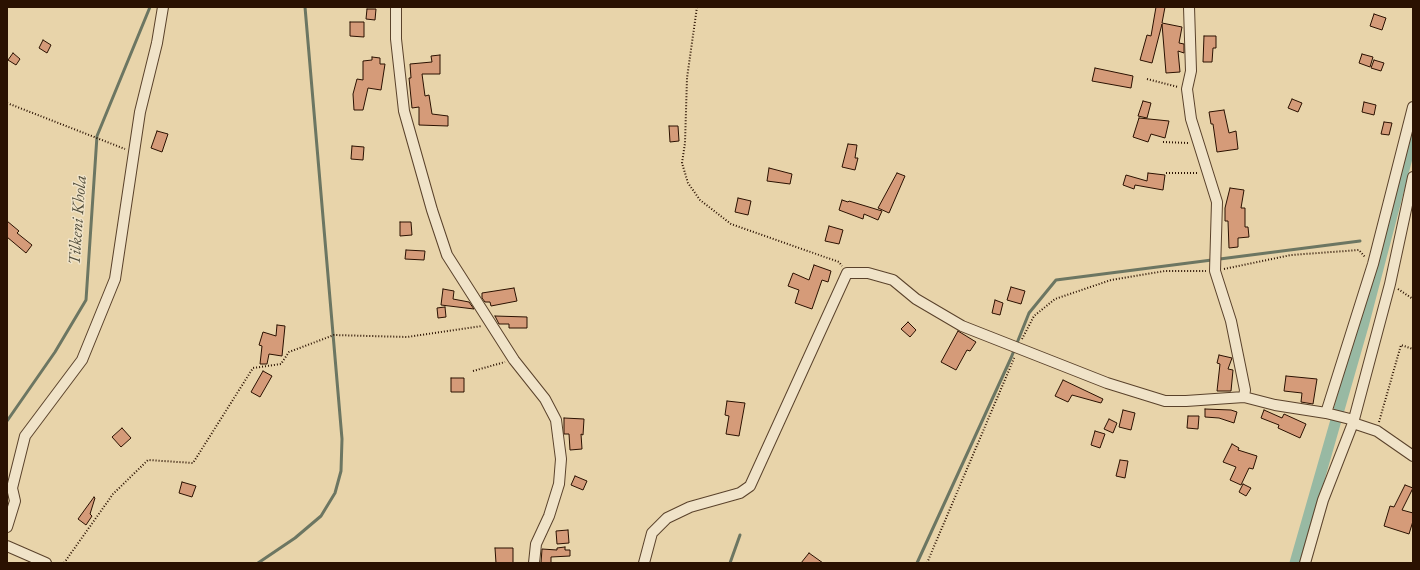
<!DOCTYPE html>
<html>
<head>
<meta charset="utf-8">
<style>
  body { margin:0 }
  #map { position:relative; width:1420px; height:570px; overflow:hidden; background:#e8d4aa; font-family:"EB Garamond",serif }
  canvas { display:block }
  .frame { position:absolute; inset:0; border:8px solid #2a1101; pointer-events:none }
</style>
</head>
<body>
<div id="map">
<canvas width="1420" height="570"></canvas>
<div class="frame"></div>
</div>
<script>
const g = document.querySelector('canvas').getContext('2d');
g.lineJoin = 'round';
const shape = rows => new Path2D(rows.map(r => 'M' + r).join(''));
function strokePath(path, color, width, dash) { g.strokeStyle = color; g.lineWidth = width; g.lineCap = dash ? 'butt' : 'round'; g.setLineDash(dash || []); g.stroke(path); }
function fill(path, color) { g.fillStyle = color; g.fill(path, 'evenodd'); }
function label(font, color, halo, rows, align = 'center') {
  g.font = font + ' "EB Garamond",serif'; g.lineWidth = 3; g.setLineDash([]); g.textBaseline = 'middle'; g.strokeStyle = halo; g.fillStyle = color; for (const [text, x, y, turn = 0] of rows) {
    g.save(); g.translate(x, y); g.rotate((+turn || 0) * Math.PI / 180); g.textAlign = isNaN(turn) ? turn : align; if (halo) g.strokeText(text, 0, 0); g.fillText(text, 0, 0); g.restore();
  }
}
const stream = shape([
  [7,421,55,352,86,300,97,136,150,7],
  [258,563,295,538,321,516,335,493,341,471,342,439,305,7],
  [730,563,740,535],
  [917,563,1011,358,1029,313,1056,280,1360,241]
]);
const canal = shape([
  [1295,563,1363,326,1413,135]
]);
const building = shape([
  [1156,7,1165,7,1162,23,1182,27,1179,43,1184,44,1184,53,1178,51,1180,72,1166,73,1162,24,1152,63,1140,60,1147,35,1151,36,1156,7],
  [367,9,376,9,375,20,366,19,367,9],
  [1374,14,1386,18,1382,30,1370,26,1374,14],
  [350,22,364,22,364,37,350,36,350,22],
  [1204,36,1216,36,1216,48,1213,48,1212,62,1203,62,1204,36],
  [43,40,51,45,47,53,39,48,43,40],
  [13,53,20,59,16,65,8,60,13,53],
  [1362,54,1373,57,1370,67,1359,63,1362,54],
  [440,55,440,74,422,74,425,96,429,95,432,114,448,116,448,126,419,125,419,107,412,108,409,78,411,78,410,64,432,62,431,56,440,55],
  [372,57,380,58,380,64,385,64,381,90,368,88,363,110,354,110,353,94,357,79,363,80,363,61,372,60,372,57],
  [1374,60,1384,63,1381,71,1371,68,1374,60],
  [1095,68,1133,76,1131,88,1092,81,1095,68],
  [1292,99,1302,103,1298,112,1288,108,1292,99],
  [1143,101,1151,103,1147,118,1138,116,1143,101],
  [1364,102,1376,105,1374,115,1362,112,1364,102],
  [1224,110,1229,133,1236,131,1238,149,1217,152,1213,124,1211,124,1209,112,1224,110],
  [1139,118,1169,121,1165,138,1151,134,1148,142,1133,137,1139,118],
  [1384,122,1392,123,1389,135,1381,134,1384,122],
  [669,126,678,126,679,141,670,142,669,126],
  [157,131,168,134,162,152,151,148,157,131],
  [848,144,857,145,855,158,858,158,855,170,842,167,848,144],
  [352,146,364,147,363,160,351,159,352,146],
  [769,168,792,174,790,184,767,181,769,168],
  [897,173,905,176,889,213,878,208,897,173],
  [1148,173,1165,175,1163,190,1135,185,1134,189,1123,185,1126,175,1147,181,1148,173],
  [1230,188,1244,190,1241,208,1245,208,1245,227,1248,227,1249,237,1238,238,1238,247,1229,248,1228,221,1225,221,1225,208,1230,188],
  [738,198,751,201,748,215,735,212,738,198],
  [842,200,848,202,849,201,882,211,878,220,864,214,863,219,839,210,842,200],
  [7,221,19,231,17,233,32,245,26,253,7,237,7,221],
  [400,222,411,222,412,235,400,236,400,222],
  [829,226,843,230,839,244,825,241,829,226],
  [406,250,425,251,424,260,405,259,406,250],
  [814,265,831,271,828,282,822,280,812,309,795,303,799,290,788,286,793,273,809,280,814,265],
  [1011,287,1025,291,1021,304,1007,300,1011,287],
  [514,288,517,301,491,306,490,302,485,302,482,298,482,293,514,288],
  [443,289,454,291,453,299,469,302,474,309,441,305,443,289],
  [995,300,1003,303,1000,315,992,313,995,300],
  [445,307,446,317,438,318,437,308,445,307],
  [495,316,527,317,527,328,509,328,509,324,499,324,495,316],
  [908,322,916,330,910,337,901,329,908,322],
  [277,325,285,326,282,356,269,354,267,364,260,364,262,346,259,345,263,332,276,336,277,325],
  [958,331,976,342,970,351,967,350,956,370,941,362,958,331],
  [1219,355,1232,358,1228,369,1233,370,1231,391,1217,391,1220,364,1217,363,1219,355],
  [263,371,272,376,260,397,251,392,263,371],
  [1286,376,1317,379,1313,404,1301,402,1302,393,1284,391,1286,376],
  [451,378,464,378,464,392,451,392,451,378],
  [1063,380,1103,399,1101,403,1072,395,1068,402,1055,396,1063,380],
  [727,401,745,403,739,436,726,434,729,416,725,415,727,401],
  [1205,409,1231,410,1237,412,1234,423,1219,418,1205,417,1205,409],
  [1123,410,1135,413,1131,430,1119,427,1123,410],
  [1264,410,1282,418,1284,414,1306,424,1300,438,1278,428,1279,425,1261,418,1264,410],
  [1188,416,1199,416,1198,429,1187,428,1188,416],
  [564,418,584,419,583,435,581,434,582,449,570,450,569,434,564,434,564,418],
  [1109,419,1117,423,1113,433,1104,429,1109,419],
  [122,428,131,438,121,447,112,437,122,428],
  [1095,431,1105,434,1100,448,1091,445,1095,431],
  [1232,444,1239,448,1238,450,1257,456,1253,469,1249,468,1241,485,1230,480,1236,467,1223,462,1232,444],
  [1120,460,1128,461,1125,478,1116,476,1120,460],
  [575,476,587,481,583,490,571,485,575,476],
  [182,482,196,486,192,497,179,493,182,482],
  [1243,484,1251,488,1246,496,1239,492,1243,484],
  [1405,485,1413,488,1402,510,1413,513,1413,521,1409,534,1384,526,1390,506,1394,507,1405,485],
  [94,497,95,498,90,514,92,516,86,525,78,519,94,497],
  [568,530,569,543,557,544,556,531,568,530],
  [565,547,565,550,570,550,570,556,551,557,551,563,541,563,542,549,557,550,557,548,565,547],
  [495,548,513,548,513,563,496,563,495,548],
  [809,553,823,563,801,563,809,553]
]);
const path = shape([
  [697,7,687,78,685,143,682,163,688,183,700,200,731,224,839,262,842,266],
  [1147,79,1178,87],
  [7,103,125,149],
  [1163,142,1188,143],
  [1166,173,1197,173],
  [1224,269,1291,255,1359,250,1365,257],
  [1398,289,1413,299],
  [1022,339,1034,316,1055,299,1111,280,1165,271,1206,271],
  [473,371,505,362],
  [1379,422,1401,345,1413,349],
  [64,563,113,494,148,460,193,463,253,368,281,364,289,352,334,335,407,337,482,326],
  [927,563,1015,356]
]);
const minor = shape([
  [396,7,396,39,404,111,432,210,447,255,514,360,545,399,556,420,561,459,559,484,549,516,536,544,534,563],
  [1189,7,1191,71,1187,89,1191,119,1217,202,1215,271,1231,321,1245,390,1244,397],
  [1326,413,1373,264,1413,107],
  [7,527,15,501,12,488,25,436,82,360,115,279,140,112,157,43,163,7],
  [7,546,46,563],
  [644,563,652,533,667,518,690,507,740,493,750,486,847,273,868,273,893,280,916,299,962,326,1107,383,1165,401,1186,401,1244,397,1275,405,1326,413,1350,419,1353,423,1377,431,1413,456],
  [1305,563,1323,500,1353,423,1390,284,1413,177]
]);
const waterNames = [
  ["Tilkeni Khola",78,220,-86]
];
strokePath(stream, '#6c7662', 3);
strokePath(canal, '#98b9a3', 11);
fill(building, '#d59b79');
strokePath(building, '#2a1101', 1);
strokePath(minor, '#5a422b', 12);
strokePath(path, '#2a1101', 2, [1, 2]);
strokePath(minor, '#f0e3c8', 10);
label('italic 17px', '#504c3a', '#f0e3c8', waterNames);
</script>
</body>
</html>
